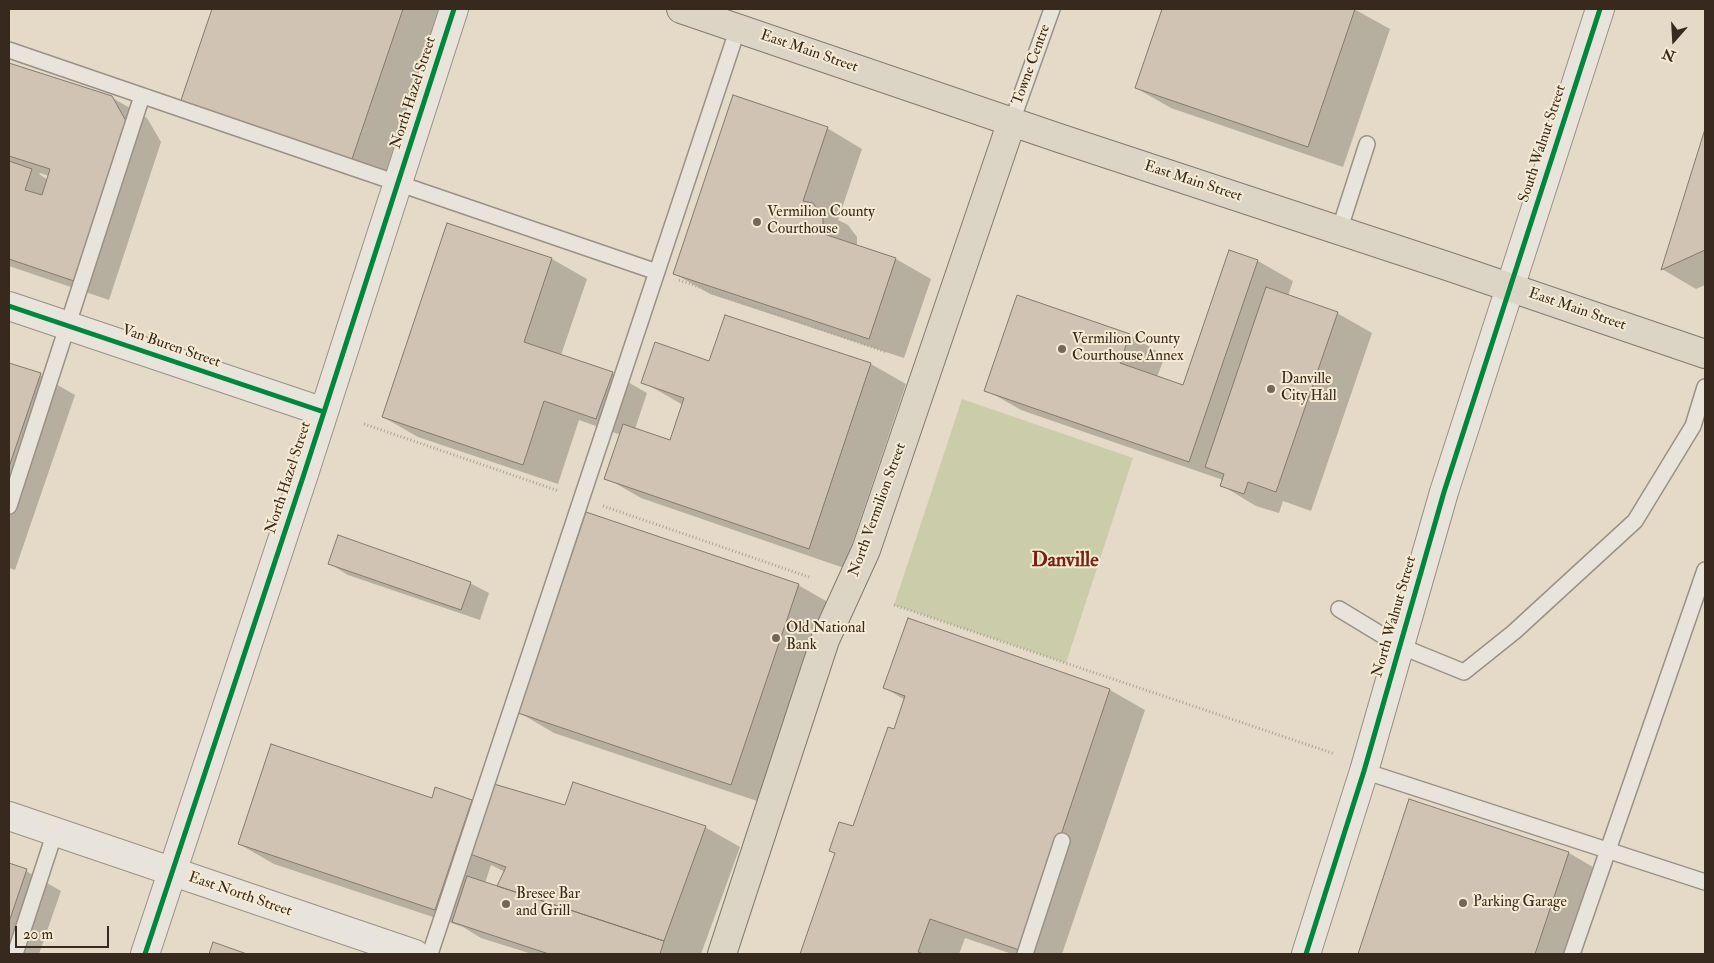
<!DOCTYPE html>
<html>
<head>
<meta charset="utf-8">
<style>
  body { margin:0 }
  #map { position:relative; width:1714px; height:963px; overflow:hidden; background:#e4dac7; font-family:"IM FELL Double Pica",serif }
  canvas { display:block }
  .frame { position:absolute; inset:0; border:10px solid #38291f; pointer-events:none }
  .north { position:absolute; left:1649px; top:15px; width:50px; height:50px; -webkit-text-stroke:4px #f6ead2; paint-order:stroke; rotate:199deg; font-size:14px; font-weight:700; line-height:20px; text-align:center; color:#38291f }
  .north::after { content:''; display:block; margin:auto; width:18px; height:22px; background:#38291f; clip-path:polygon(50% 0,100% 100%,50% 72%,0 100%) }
  .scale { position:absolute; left:15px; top:926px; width:94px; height:22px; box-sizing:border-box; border:2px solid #38291f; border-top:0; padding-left:6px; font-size:15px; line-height:18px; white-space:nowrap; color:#38291f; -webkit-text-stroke:4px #f6ead2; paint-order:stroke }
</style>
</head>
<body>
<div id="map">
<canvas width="1714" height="963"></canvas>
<div class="frame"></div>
<div class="north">N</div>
<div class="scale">20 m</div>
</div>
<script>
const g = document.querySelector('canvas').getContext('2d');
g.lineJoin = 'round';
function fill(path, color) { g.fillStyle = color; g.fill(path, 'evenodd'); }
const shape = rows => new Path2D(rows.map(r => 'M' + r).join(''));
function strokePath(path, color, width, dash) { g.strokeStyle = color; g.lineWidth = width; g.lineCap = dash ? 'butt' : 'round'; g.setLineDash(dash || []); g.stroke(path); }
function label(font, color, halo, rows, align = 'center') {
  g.font = font + ' "IM FELL Double Pica",serif'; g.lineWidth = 4; g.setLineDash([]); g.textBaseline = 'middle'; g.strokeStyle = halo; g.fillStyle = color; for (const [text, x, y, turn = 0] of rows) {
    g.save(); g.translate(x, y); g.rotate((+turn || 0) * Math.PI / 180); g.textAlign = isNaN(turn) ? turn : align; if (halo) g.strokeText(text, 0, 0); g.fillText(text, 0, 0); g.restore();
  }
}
const green = shape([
  [962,399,1133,458,1066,663,894,605]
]);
const shadow = shape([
  [214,9,444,9,386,181,182,103],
  [1163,9,1354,9,1390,29,1343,167,1171,108,1136,88],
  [9,64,111,97,147,118,161,142,109,300,9,266],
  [40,173,49,176,48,180,39,174],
  [827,128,862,149,838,220,848,225,857,237,857,247,896,259,931,279,904,358,710,294,675,274],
  [1705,133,1705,285,1696,289,1662,269],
  [448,224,552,259,587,279,561,355,612,373,647,393,635,429,671,442,683,405,643,382,710,362,726,317,871,364,906,384,844,568,641,498,606,478,621,435,579,420,558,484,418,437,383,417],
  [1230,252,1258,261,1293,281,1288,296,1337,313,1372,333,1311,511,1283,501,1279,513,1256,506,1221,485,1223,480,1021,410,986,390,1018,297,1130,335,1165,356,1157,377,1184,386],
  [9,364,40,375,75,395,15,570,9,568],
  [330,564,470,583,489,593,480,620,348,575],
  [798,585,833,605,766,804,554,733,520,713],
  [908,619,1110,690,1145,710,1062,954,1012,954,965,938,959,954,802,954,836,854,831,851,854,828,895,731,905,700,885,688],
  [433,800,471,801,487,810,705,827,740,847,701,954,532,954,481,938,463,927,274,864,239,844],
  [491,865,505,872,503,889,485,883],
  [1410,800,1569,853,1603,873,1577,954,1359,954],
  [9,865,26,871,61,891,39,954,9,954]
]);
const building = shape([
  [212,9,403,9,351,162,180,103,212,9],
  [1162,9,1355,9,1308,147,1135,88,1162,9],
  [9,63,112,96,126,121,74,281,9,259,9,161,32,169,25,190,42,195,50,169,9,156,9,63],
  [733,95,828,127,803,201,813,203,823,216,823,227,821,233,896,258,869,339,673,274,733,95],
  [1705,129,1705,250,1661,270,1705,129],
  [447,223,552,258,524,342,613,372,596,419,544,401,523,465,382,417,447,223],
  [1229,250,1258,260,1189,462,984,391,1017,295,1130,334,1120,363,1183,385,1229,250],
  [1266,287,1338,312,1276,492,1248,482,1244,494,1220,486,1224,474,1205,467,1266,287],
  [725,315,871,363,809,549,604,479,623,424,670,440,684,398,641,383,655,342,709,361,725,315],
  [9,363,41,373,9,467,9,363],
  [586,512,799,584,731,785,518,713,586,512],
  [338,535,471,582,461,610,328,564,338,535],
  [908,618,1110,689,1022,951,930,919,918,952,924,954,800,954,835,853,829,851,839,822,853,826,888,727,894,729,905,696,883,688,908,618],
  [271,744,432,798,435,787,472,800,435,910,238,844,271,744],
  [573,782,706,826,664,941,497,886,506,867,470,854,494,784,565,805,573,782],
  [1409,799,1569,852,1535,954,1358,954,1409,799],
  [9,863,27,869,9,922,9,863],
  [467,876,664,941,660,954,549,954,452,922,467,876],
  [213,942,247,954,209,954,213,942]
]);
const path = shape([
  [679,280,886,352],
  [364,424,559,491],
  [603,506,809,577],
  [894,605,1335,754]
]);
const service = shape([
  [9,50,657,272],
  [1012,121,1052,9],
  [1339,231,1367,144],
  [9,506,142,96],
  [1339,609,1400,646,1464,672,1514,632,1635,521,1693,426,1705,387],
  [1364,771,1705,882],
  [15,954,55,832],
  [430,954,738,28],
  [1025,954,1062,841],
  [1572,954,1705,570]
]);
const minor = shape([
  [9,306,324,412],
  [9,816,415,954],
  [145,954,304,474,454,9],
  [1306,954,1364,771,1444,492,1600,9]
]);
const primary = shape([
  [681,9,1059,138,1450,267,1705,354],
  [722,954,825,640,866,550,1012,121]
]);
const cycleway = shape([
  [9,306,324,412],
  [145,954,304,474,454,9],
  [1306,954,1364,771,1444,492,1600,9]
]);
const markers = [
  [757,222,5,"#74675a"],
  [1062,349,5,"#74675a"],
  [1271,389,5,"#74675a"],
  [776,638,5,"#74675a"],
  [1463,903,5,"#74675a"],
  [506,904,5,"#74675a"]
];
const streetNames = [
  ["East Main Street",809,52,19],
  ["Towne Centre",1032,65,-70],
  ["North Hazel Street",414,93,-72],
  ["South Walnut Street",1543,144,-72],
  ["East Main Street",1193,182,18],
  ["East Main Street",1577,310,19],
  ["Van Buren Street",171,347,19],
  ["North Hazel Street",289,478,-72],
  ["North Vermilion Street",878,510,-70],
  ["North Walnut Street",1395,617,-74],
  ["East North Street",240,895,19]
];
const poiNames = [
  ["Vermilion County",767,213],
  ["Courthouse",767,230],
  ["Vermilion County",1072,340],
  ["Courthouse Annex",1072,357],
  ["Danville",1281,380],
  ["City Hall",1281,397],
  ["Old National",786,629],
  ["Bank",786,646],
  ["Bresee Bar",516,895],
  ["and Grill",516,912],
  ["Parking Garage",1473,903]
];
const districtNames = [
  ["Danville",1065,562]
];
fill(green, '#cbcdaa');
fill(shadow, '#0003');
fill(building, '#d0c3b3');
strokePath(building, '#817a6f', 1);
strokePath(service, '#999186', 18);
strokePath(minor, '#999186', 30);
strokePath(primary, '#817a6f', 30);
strokePath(path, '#aaa49c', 3, [1, 2.5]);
strokePath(service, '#e9e4db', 15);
strokePath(minor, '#e9e4db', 28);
strokePath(primary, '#dcd4c5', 28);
strokePath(cycleway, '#00873e', 5);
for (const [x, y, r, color] of markers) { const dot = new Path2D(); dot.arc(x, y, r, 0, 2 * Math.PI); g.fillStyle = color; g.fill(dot); strokePath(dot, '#f6ead2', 2); }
label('15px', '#38291f', '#f6ead2', streetNames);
label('15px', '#38291f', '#f6ead2', poiNames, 'left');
label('bold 20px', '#7a1f14', '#f6ead2', districtNames);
</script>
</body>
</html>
